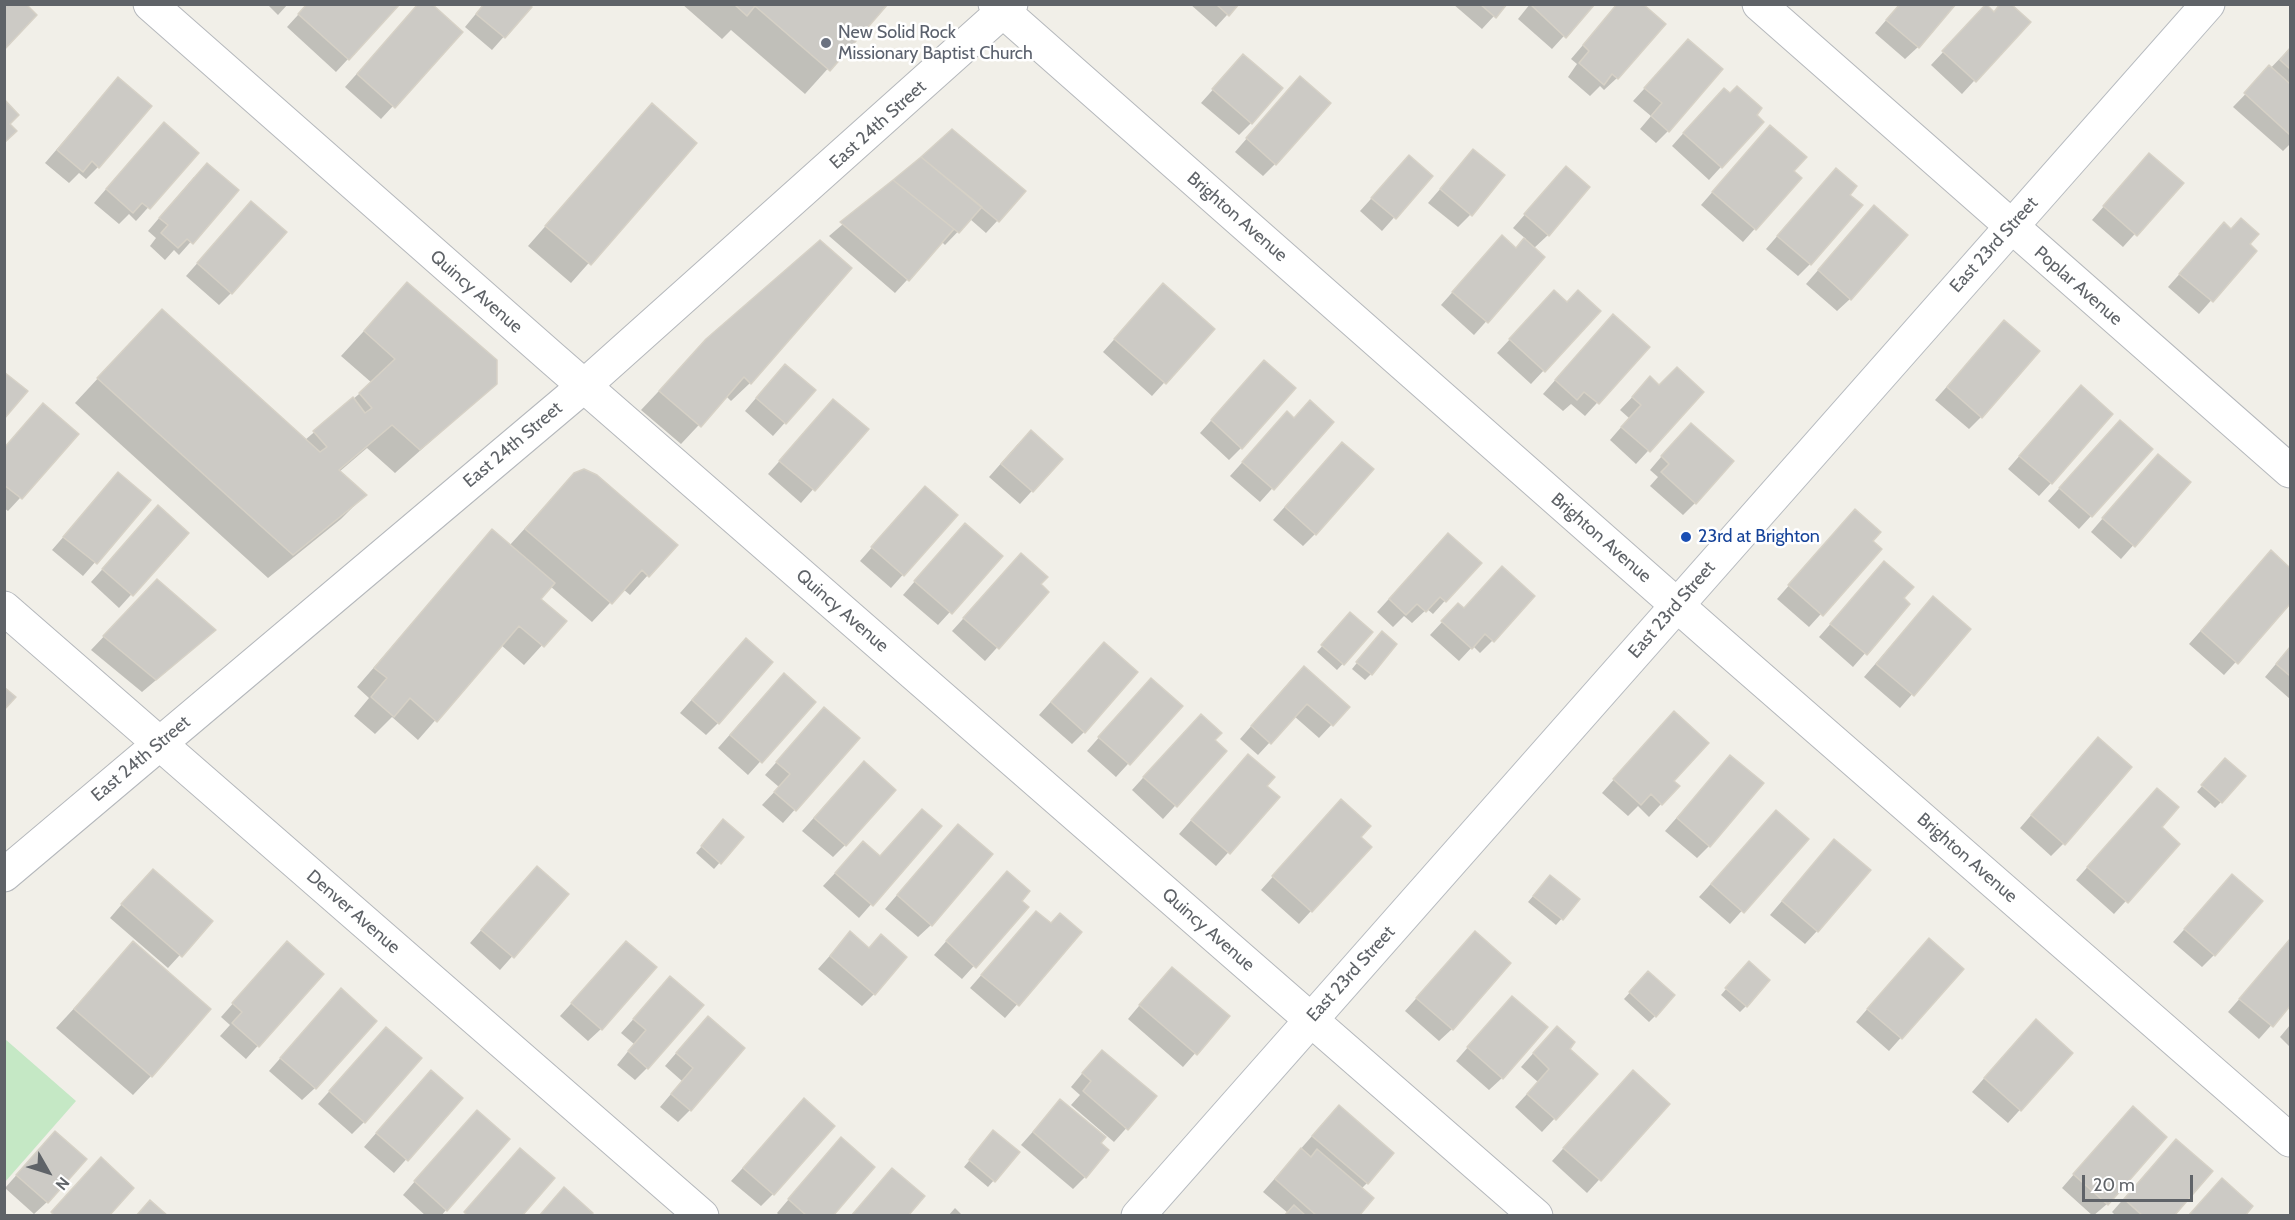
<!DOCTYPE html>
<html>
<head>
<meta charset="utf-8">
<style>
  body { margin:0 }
  #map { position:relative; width:2295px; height:1220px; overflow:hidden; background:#f1efe8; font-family:Cabin,sans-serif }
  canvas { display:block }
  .frame { position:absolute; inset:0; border:6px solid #5f6368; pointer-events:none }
  .north { position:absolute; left:18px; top:1142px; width:60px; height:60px; -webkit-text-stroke:4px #fff; paint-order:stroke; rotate:129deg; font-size:16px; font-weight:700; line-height:24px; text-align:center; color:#5f6368 }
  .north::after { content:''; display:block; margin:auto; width:21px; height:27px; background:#5f6368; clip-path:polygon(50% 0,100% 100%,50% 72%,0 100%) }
  .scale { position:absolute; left:2082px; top:1175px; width:111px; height:27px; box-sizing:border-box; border:3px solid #5f6368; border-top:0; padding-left:8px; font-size:18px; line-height:21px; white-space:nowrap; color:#5f6368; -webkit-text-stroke:4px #fff; paint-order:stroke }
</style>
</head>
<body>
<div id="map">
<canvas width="2295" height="1220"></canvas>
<div class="frame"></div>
<div class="north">N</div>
<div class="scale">20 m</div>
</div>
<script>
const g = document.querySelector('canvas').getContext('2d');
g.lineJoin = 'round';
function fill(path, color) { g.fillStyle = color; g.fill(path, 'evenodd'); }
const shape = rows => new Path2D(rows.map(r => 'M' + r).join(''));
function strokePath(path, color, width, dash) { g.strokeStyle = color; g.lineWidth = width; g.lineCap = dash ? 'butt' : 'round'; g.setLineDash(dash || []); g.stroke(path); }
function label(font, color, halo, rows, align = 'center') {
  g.font = font + ' Cabin,sans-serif'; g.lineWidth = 5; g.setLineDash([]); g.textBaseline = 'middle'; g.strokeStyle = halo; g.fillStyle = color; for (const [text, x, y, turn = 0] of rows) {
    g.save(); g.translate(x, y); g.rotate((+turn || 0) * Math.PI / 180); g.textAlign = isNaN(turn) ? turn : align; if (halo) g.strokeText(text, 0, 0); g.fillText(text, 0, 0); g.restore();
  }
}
const green = shape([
  [5,1039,76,1101,5,1182]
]);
const shadow = shape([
  [267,4,288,4,278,15],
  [308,4,348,59,336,72,287,27],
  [484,4,530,7,492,50,465,27],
  [682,4,886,4,805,94,731,30,722,39],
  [1190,4,1237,4,1216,27],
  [1453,4,1505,4,1482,29],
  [1530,4,1593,4,1552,49,1518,19],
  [1618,4,1617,78,1604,90,1600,86,1590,96,1568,77,1577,64,1571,59],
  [1900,4,1918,47,1905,59,1875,33],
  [412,12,461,32,381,119,345,87],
  [1974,19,2028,22,1962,94,1931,65],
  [1688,41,1668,131,1656,143,1640,129,1651,116,1633,101],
  [2290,48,2290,144,2283,151,2233,107],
  [1243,56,1251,123,1239,135,1201,103],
  [1288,91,1275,164,1263,176,1235,152],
  [106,92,98,167,86,179,79,173,69,183,45,163],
  [1711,102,1755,116,1762,122,1709,180,1672,146],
  [652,105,695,143,571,283,528,246],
  [952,131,998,220,986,233,970,219,945,245,942,242,895,293,829,236],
  [151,137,197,153,136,221,129,214,119,224,94,203],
  [1758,140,1800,178,1743,242,1701,205],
  [1473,151,1470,215,1458,227,1428,203],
  [1409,157,1431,176,1382,231,1360,211],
  [1566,168,1548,235,1533,249,1543,258,1474,335,1441,305,1490,250,1515,249,1526,239,1513,228],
  [2137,168,2181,183,2123,247,2092,220],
  [194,177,237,190,179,255,174,250,165,260,150,246,156,238,148,231],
  [1824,182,1810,264,1798,276,1766,249],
  [239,216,231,293,219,305,186,276],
  [1862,220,1850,299,1837,311,1806,284],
  [2224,224,2255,251,2199,314,2168,287],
  [407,284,496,383,395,473,367,448,339,472,365,495,341,519,268,578,75,403,138,335,305,440,372,383,341,356],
  [1151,298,1213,329,1152,396,1103,352],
  [1567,303,1599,311,1531,384,1497,353,1542,305],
  [2004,322,1981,417,1969,429,1935,400],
  [1601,328,1648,347,1585,416,1571,404,1563,411,1543,394],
  [707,340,750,383,731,401,726,396,681,444,641,410],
  [1252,375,1241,448,1229,460,1200,433],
  [773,378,814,390,773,436,745,411],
  [1659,387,1702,392,1636,464,1610,440,1629,418,1620,410,1638,391],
  [2068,400,2051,483,2039,496,2008,469],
  [833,401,866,429,801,503,768,474],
  [1293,419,1332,422,1260,502,1230,476,1275,426],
  [76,434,20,498,8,511,4,508,4,448],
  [2107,435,2091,516,2079,529,2048,501],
  [1678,437,1695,503,1683,515,1650,486,1658,477,1650,470],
  [1018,444,1061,459,1020,504,989,477],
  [1330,456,1315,534,1303,546,1273,520],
  [2146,468,2189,482,2121,559,2091,532],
  [118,474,149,500,83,576,52,550],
  [574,474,675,545,630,595,623,589,592,622,550,586,539,599,564,621,524,665,501,645,418,740,392,717,375,734,354,716,369,698,357,687,492,531,509,546],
  [913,501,956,515,891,588,860,561],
  [158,507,187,533,119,608,91,582],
  [1843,524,1880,549,1809,627,1777,599],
  [953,537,1001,556,938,625,903,595],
  [1436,547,1479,563,1433,614,1427,609,1412,623,1404,616,1393,627,1377,612],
  [2271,552,2290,570,2290,602,2224,675,2189,644],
  [1021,555,1039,584,1047,592,985,661,952,631],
  [1884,563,1902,598,1908,604,1853,667,1819,637],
  [145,593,201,642,142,692,91,650],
  [1458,605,1493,640,1480,653,1473,646,1459,661,1430,635],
  [1921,611,1969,629,1900,708,1864,677],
  [1345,620,1371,633,1337,670,1317,652],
  [1376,639,1371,674,1365,680,1352,669],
  [2290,647,2290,699,2265,677],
  [733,653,718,723,706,735,680,713],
  [1092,656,1084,732,1072,744,1039,715],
  [1291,680,1348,707,1319,738,1294,716,1258,755,1240,739],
  [771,688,814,702,748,775,718,748],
  [1139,692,1181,706,1116,777,1087,751],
  [824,709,858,738,783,823,762,805,779,787,765,775],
  [1661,726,1661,804,1649,817,1638,806,1628,816,1602,793],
  [1188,728,1213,740,1225,751,1163,819,1132,790],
  [2086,752,2064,843,2051,856,2020,828],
  [1730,757,1709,846,1697,858,1665,831],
  [2220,765,2221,802,2215,808,2197,792],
  [1236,769,1278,797,1216,866,1179,834],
  [851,776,845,845,833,857,802,831],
  [2145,802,2160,828,2178,844,2114,914,2076,880],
  [922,811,940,826,859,918,823,886,851,856,879,857],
  [1329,814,1370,847,1299,924,1261,890],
  [1764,825,1806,839,1730,924,1699,897],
  [718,827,742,837,714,869,696,853],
  [946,838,931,925,918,937,885,909],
  [1822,854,1817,931,1805,944,1770,915],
  [2232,876,2214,955,2202,967,2173,942],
  [524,881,567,895,500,970,470,943],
  [140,883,211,921,168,968,110,918],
  [1544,883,1578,900,1556,925,1528,902],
  [995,886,1027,907,962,979,934,955],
  [1050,925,1080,933,1005,1018,970,988,1024,926],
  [850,933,868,949,874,994,862,1006,818,969],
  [2290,941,2290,1004,2259,1039,2228,1012],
  [134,943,151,1076,133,1095,56,1028],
  [626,943,601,1029,588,1041,560,1016],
  [1463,946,1452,1029,1439,1041,1405,1011],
  [1917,952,1962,969,1889,1051,1856,1022],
  [275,956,322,974,246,1059,220,1036,230,1025,221,1017],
  [1743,969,1746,1006,1740,1012,1721,995],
  [670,978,647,1068,635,1080,617,1065,634,1044,621,1033],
  [1642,979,1655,1016,1649,1022,1624,999],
  [1160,981,1227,1017,1183,1067,1128,1019],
  [329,1003,315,1088,302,1100,269,1071],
  [1500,1010,1502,1078,1489,1090,1456,1061],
  [2290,1025,2290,1047,2280,1037],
  [696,1030,690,1110,678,1122,660,1107,682,1081,665,1066],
  [2023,1034,2071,1053,2008,1123,1972,1092],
  [1545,1040,1567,1049,1596,1074,1542,1132,1515,1107,1538,1082,1521,1067],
  [374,1041,364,1122,352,1134,318,1104],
  [1090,1064,1155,1096,1114,1142,1071,1105,1080,1095,1071,1087],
  [418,1085,461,1098,394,1173,364,1147],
  [1620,1085,1668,1104,1587,1193,1552,1161],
  [804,1100,773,1194,761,1206,731,1181],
  [1060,1101,1085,1177,1073,1189,1021,1145],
  [1326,1120,1367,1183,1361,1189,1357,1216,1285,1216,1288,1213,1263,1192],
  [2120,1121,2107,1204,2093,1216,2062,1188],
  [464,1125,446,1210,441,1216,426,1216,403,1195],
  [988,1138,1018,1152,988,1187,964,1167],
  [43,1145,47,1202,34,1214,5,1188],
  [829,1152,831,1216,780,1216,777,1213],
  [2164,1153,2172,1216,2116,1216,2112,1212],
  [955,1208,963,1216,948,1216]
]);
const building = shape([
  [4,4,26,4,37,15,4,50,4,4],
  [307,4,400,4,349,60,298,14,307,4],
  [418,4,432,4,463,32,395,108,357,74,418,4],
  [484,4,529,4,532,7,505,38,476,14,484,4],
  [734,4,888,4,830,71,755,6,747,16,734,4],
  [1216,4,1239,4,1229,16,1216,4],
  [1480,4,1507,4,1496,18,1480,4],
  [1530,4,1595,4,1566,38,1530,4],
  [1617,4,1643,4,1666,24,1618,79,1612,74,1604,85,1579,63,1589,51,1583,45,1617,4],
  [1900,4,1956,4,1919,48,1886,20,1900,4],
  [1986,4,1994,12,2000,4,2011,4,2031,22,1976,82,1942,51,1986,4],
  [1688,39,1723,69,1669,132,1651,116,1662,103,1644,88,1688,39],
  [2290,48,2290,69,2280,60,2290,48],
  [1243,54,1283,88,1252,124,1212,89,1243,54],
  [2269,65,2290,84,2290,135,2244,93,2269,65],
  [1300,76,1331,103,1276,165,1246,138,1300,76],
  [118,77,152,106,99,168,92,161,83,172,57,150,118,77],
  [1737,86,1762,108,1757,115,1764,122,1722,168,1683,133,1724,88,1730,93,1737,86],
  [4,99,19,115,10,124,17,131,4,143,4,99],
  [652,103,697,143,591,265,545,226,652,103],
  [164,122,199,153,150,209,142,203,133,213,106,189,164,122],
  [1770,125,1807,157,1794,171,1802,178,1756,230,1712,192,1770,125],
  [952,129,1026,191,999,222,921,157,952,129],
  [1473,149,1505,175,1472,216,1440,189,1473,149],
  [2149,153,2184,183,2137,236,2103,206,2149,153],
  [1409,155,1433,176,1396,219,1371,198,1409,155],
  [921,157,982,207,959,233,893,180,921,157],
  [207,163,239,190,193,244,187,239,178,248,161,233,168,225,159,218,207,163],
  [1566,166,1590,187,1549,236,1524,214,1566,166],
  [1836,168,1857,186,1850,195,1863,205,1811,265,1777,236,1836,168],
  [893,180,954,229,909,281,840,222,893,180],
  [251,201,287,232,232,294,197,263,251,201],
  [1874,205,1908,235,1851,300,1818,270,1874,205],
  [2241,218,2259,234,2250,244,2257,251,2213,302,2179,274,2224,222,2231,229,2241,218],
  [1502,235,1516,248,1524,238,1545,257,1488,323,1452,292,1502,235],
  [820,240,852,268,751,384,744,377,701,427,659,391,706,339,820,240],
  [407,282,497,360,497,384,420,450,392,425,339,470,367,495,293,555,97,378,162,309,320,452,327,447,313,431,353,397,365,413,372,408,359,393,395,359,364,331,407,282],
  [1163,283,1215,329,1166,384,1114,339,1163,283],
  [1554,290,1567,302,1578,290,1601,311,1545,372,1509,339,1554,290],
  [1613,314,1650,347,1599,404,1584,392,1577,400,1555,380,1613,314],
  [2004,320,2040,351,1982,418,1947,387,2004,320],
  [1264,360,1296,388,1242,449,1211,420,1264,360],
  [785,364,816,390,786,424,756,398,785,364],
  [1677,367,1704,392,1650,452,1621,427,1641,405,1632,397,1650,376,1659,385,1677,367],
  [4,372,28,391,4,419,4,372],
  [2081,385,2113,414,2052,484,2019,456,2081,385],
  [833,399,869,429,815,491,779,461,833,399],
  [1310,400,1334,422,1274,490,1242,462,1287,411,1294,418,1310,400],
  [43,403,79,434,22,499,4,485,4,448,43,403],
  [2120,420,2153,449,2092,517,2059,488,2120,420],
  [1691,423,1734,461,1696,504,1661,472,1669,464,1661,456,1691,423],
  [1031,430,1063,459,1033,492,1001,464,1031,430],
  [1342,442,1374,469,1316,535,1285,507,1342,442],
  [2158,454,2191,482,2135,547,2102,518,2158,454],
  [584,469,597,475,678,545,649,577,642,570,612,604,525,529,574,473,584,469],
  [118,472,151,500,97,564,63,537,118,472],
  [925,486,958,515,904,576,871,547,925,486],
  [158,505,189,533,133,596,102,569,158,505],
  [1855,509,1881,532,1873,541,1882,549,1823,616,1788,585,1855,509],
  [965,523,1003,556,952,614,914,581,965,523],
  [492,529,555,583,541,599,567,621,544,647,519,626,437,722,410,698,394,717,371,697,387,678,374,668,492,529],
  [1448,533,1482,563,1446,602,1440,597,1426,612,1417,604,1406,615,1389,599,1448,533],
  [2271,550,2290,568,2290,604,2238,664,2201,631,2271,550],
  [1021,553,1048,577,1041,584,1049,592,999,649,963,618,1021,553],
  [1884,561,1914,587,1904,598,1910,604,1867,655,1830,624,1884,561],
  [1502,566,1535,596,1494,642,1485,634,1472,649,1441,621,1458,603,1464,608,1502,566],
  [157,579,216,630,156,680,103,636,157,579],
  [1933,596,1971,629,1914,696,1876,664,1933,596],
  [1350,612,1373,632,1344,665,1321,645,1350,612],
  [1382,631,1397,644,1372,675,1356,662,1382,631],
  [746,638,773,662,719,724,692,700,746,638],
  [1104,642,1138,672,1085,733,1051,702,1104,642],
  [2290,647,2290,676,2276,664,2290,647],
  [1304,666,1350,707,1333,726,1307,704,1271,744,1251,726,1304,666],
  [784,673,816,702,762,763,730,735,784,673],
  [1151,678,1183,706,1130,765,1098,737,1151,678],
  [4,687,16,697,4,710,4,687],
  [824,707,860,738,796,811,774,792,790,774,776,762,824,707],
  [1674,711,1709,743,1674,781,1680,786,1662,805,1651,794,1641,805,1613,779,1674,711],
  [1201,714,1222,733,1215,740,1227,751,1177,807,1143,777,1201,714],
  [2098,737,2132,767,2065,845,2031,815,2098,737],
  [1248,754,1275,777,1267,786,1280,797,1230,854,1191,820,1248,754],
  [1730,755,1764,783,1710,847,1677,818,1730,755],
  [2225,758,2246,776,2222,803,2201,785,2225,758],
  [864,761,896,790,846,846,814,818,864,761],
  [2157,788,2179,807,2162,827,2180,844,2128,903,2087,867,2157,788],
  [1341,799,1371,826,1361,837,1372,847,1312,912,1272,876,1341,799],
  [922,809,942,826,873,906,835,873,863,841,880,856,922,809],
  [1776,810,1809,839,1744,913,1711,884,1776,810],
  [723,819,744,837,721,864,701,846,723,819],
  [958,824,993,854,932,926,897,895,958,824],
  [1834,839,1871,870,1818,932,1782,901,1834,839],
  [537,866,569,894,514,958,481,930,537,866],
  [153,869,213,921,182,957,121,904,153,869],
  [1007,871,1030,891,1022,901,1029,907,976,968,946,941,1007,871],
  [2232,874,2263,901,2215,956,2184,929,2232,874],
  [1550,875,1580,899,1563,920,1533,896,1550,875],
  [1036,911,1051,923,1060,913,1082,932,1019,1006,981,975,1036,911],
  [850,931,869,948,881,934,907,957,875,995,830,956,850,931],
  [1475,931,1511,963,1453,1030,1416,998,1475,931],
  [1929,938,1964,969,1902,1039,1867,1009,1929,938],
  [2290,939,2290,1006,2273,1027,2239,999,2290,939],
  [133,941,211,1009,152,1077,74,1009,133,941],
  [287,941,324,974,259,1047,232,1023,242,1012,232,1003,287,941],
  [626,941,657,967,602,1030,571,1003,626,941],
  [1749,961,1770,980,1747,1007,1725,988,1749,961],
  [1172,967,1230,1016,1197,1055,1139,1005,1172,967],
  [1648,971,1675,995,1656,1017,1629,992,1648,971],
  [670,976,704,1005,648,1069,628,1051,646,1030,633,1019,670,976],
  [341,988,377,1021,316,1089,280,1058,341,988],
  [1512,996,1548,1027,1503,1079,1467,1047,1512,996],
  [708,1016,745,1048,691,1111,671,1094,693,1068,676,1053,708,1016],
  [2036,1019,2073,1053,2021,1111,1984,1078,2036,1019],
  [1557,1026,1575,1042,1570,1049,1598,1074,1556,1120,1527,1094,1549,1069,1533,1053,1557,1026],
  [386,1027,422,1058,365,1123,329,1091,386,1027],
  [1102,1050,1157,1096,1128,1130,1083,1091,1091,1081,1082,1073,1102,1050],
  [431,1070,463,1098,408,1161,376,1133,431,1070],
  [1633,1070,1670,1104,1601,1181,1563,1148,1633,1070],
  [804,1098,835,1126,774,1195,743,1168,804,1098],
  [1060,1099,1106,1137,1101,1143,1109,1150,1086,1178,1033,1132,1060,1099],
  [1339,1105,1394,1153,1368,1184,1312,1136,1339,1105],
  [2133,1106,2167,1137,2108,1205,2073,1174,2133,1106],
  [477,1110,510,1139,447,1211,414,1181,477,1110],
  [993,1130,1020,1152,995,1182,969,1160,993,1130],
  [55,1131,87,1159,48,1203,16,1175,55,1131],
  [841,1137,875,1167,833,1216,807,1216,788,1199,841,1137],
  [2176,1139,2213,1171,2174,1216,2143,1216,2124,1199,2176,1139],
  [520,1148,555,1178,522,1216,468,1216,464,1212,520,1148],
  [1301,1148,1311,1157,1317,1149,1374,1198,1359,1216,1317,1216,1275,1179,1301,1148],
  [101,1157,134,1188,109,1216,55,1216,51,1212,101,1157],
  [892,1168,925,1196,908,1216,851,1216,892,1168],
  [2222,1178,2253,1206,2245,1216,2188,1216,2222,1178],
  [564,1187,593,1213,591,1216,539,1216,564,1187],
  [150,1200,168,1216,136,1216,150,1200],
  [1294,1205,1306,1216,1284,1216,1294,1205]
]);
const minor = shape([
  [150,4,552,358,1536,1216],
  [995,4,1712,636,2290,1140],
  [1759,4,2290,471],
  [4,608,702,1216],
  [4,875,584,386,1011,4]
]);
const secondary = shape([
  [1138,1216,2208,4]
]);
const markers = [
  [826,43,6,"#6b7280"],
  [1686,537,6,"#1a4fb4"]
];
const worshipNames = [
  ["New Solid Rock",838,33],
  ["Missionary Baptist Church",838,54]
];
const streetNames = [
  ["East 24th Street",878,125,-42],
  ["Brighton Avenue",1237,217,41],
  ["East 23rd Street",1994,245,-48],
  ["Poplar Avenue",2078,286,41],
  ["Quincy Avenue",476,292,41],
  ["East 24th Street",513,445,-40],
  ["Brighton Avenue",1601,538,41],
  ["East 23rd Street",1672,610,-49],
  ["Quincy Avenue",842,611,41],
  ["East 24th Street",141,759,-40],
  ["Brighton Avenue",1967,858,41],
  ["Denver Avenue",353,912,41],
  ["Quincy Avenue",1208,930,41],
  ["East 23rd Street",1351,974,-48]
];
const transitNames = [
  ["23rd at Brighton",1698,537]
];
fill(green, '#c5e8c5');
fill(shadow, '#0003');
fill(building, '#cccac5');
strokePath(building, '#d6d1c6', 1.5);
strokePath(minor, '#b5b8bc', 35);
strokePath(secondary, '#b6babf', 35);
strokePath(minor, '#fff', 33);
strokePath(secondary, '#fff', 33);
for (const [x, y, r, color] of markers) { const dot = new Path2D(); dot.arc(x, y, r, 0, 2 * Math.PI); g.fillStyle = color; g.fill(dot); strokePath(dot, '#fff', 2); }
label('18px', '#5b616d', '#fff', worshipNames, 'left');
label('18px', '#5f6368', '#fff', streetNames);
label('18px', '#164399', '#fff', transitNames, 'left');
</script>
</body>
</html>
